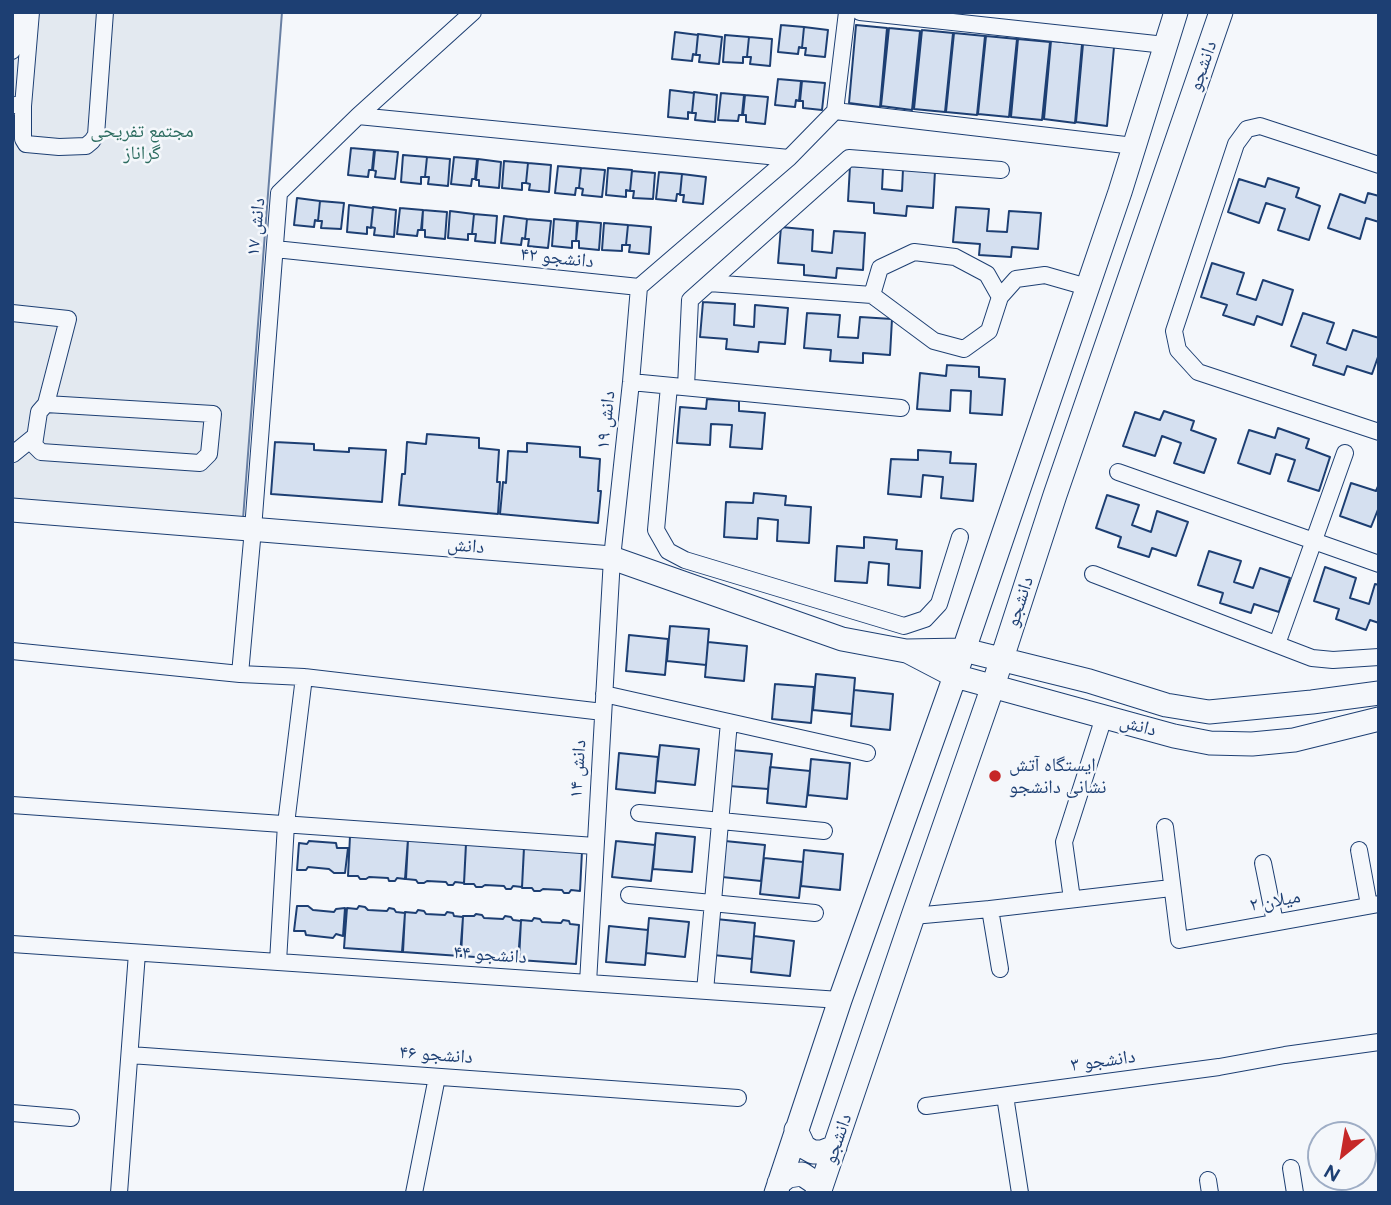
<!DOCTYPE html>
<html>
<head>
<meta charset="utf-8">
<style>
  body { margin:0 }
  #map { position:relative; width:1391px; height:1205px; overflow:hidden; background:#f4f7fb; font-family:Figtree,sans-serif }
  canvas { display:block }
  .frame { position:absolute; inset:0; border:14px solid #1d3f73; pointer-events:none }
  .north { position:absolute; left:1307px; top:1121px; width:70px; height:70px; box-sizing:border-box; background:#f4f7fb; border:2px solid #9eadc5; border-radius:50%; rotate:210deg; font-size:19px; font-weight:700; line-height:28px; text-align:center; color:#1d3f73 }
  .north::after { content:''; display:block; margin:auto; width:24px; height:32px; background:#c62828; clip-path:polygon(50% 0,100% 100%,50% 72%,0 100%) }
</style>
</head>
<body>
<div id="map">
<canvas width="1391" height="1205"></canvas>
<div class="frame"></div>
<div class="north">N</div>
</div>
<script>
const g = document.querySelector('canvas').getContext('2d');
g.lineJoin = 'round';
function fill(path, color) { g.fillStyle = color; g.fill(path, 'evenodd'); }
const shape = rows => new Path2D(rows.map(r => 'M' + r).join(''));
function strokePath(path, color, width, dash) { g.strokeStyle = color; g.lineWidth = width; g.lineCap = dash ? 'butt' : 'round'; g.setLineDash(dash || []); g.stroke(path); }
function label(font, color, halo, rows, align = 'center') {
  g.font = font + ' Figtree,"Noto Naskh Arabic",sans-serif'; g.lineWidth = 5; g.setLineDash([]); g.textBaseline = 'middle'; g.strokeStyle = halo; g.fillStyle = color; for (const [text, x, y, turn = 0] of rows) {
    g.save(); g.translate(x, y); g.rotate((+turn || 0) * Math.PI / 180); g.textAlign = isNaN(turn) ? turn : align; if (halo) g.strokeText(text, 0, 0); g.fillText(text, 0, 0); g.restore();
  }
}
const green = shape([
  [12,12,282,12,243,519,12,500,12,12]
]);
const building = shape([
  [781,25,804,27,802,48,799,47,798,54,778,52,781,25],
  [856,25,887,28,880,107,849,103,856,25],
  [804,27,828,30,825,57,805,55,806,48,802,48,804,27],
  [889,28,920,31,912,110,881,106,889,28],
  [922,30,953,33,945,112,914,109,922,30],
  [675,32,698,35,696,55,693,54,692,61,672,59,675,32],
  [954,33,985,36,977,115,946,112,954,33],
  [698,34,722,37,719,64,699,62,700,55,696,55,698,34],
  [725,35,749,37,747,57,743,57,743,63,723,62,725,35],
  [986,36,1017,39,1009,117,978,114,986,36],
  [749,37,772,39,770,66,750,64,751,57,747,57,749,37],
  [1018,39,1050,42,1042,120,1011,117,1018,39],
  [1051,41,1082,44,1075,123,1044,119,1051,41],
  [1083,44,1114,47,1107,126,1076,122,1083,44],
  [778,79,801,81,799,101,796,100,795,107,775,105,778,79],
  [802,81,825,83,822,110,803,108,803,101,800,101,802,81],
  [670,90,694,93,692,113,688,112,688,119,668,117,670,90],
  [694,92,717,95,715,122,695,120,696,113,692,113,694,92],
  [721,93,744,95,742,115,739,115,738,121,718,120,721,93],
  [745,95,768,97,765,124,746,122,746,115,743,115,745,95],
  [351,148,374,150,372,170,369,170,368,177,348,175,351,148],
  [375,150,398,152,395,179,375,177,376,171,373,170,375,150],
  [403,155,427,157,425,177,421,177,421,184,401,182,403,155],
  [427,157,450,159,448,186,428,184,429,177,425,177,427,157],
  [454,157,477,159,475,179,472,179,471,186,451,184,454,157],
  [478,159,501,162,499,188,479,186,479,180,476,180,478,159],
  [504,161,528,163,526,183,522,183,522,190,502,188,504,161],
  [528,163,551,165,549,192,529,190,530,184,526,183,528,163],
  [558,166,581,168,579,188,576,188,575,195,555,193,558,166],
  [850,166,883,168,882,189,902,191,903,169,935,171,933,208,907,206,906,216,874,213,874,203,848,201,850,166],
  [581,168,605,170,602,197,582,195,583,189,579,188,581,168],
  [608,168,632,170,630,191,626,190,626,197,606,195,608,168],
  [632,171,655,173,653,199,633,198,634,191,630,191,632,171],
  [659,172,682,174,680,194,677,194,676,201,656,199,659,172],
  [682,174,706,177,703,204,683,202,684,195,680,195,682,174],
  [1268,178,1299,188,1296,197,1320,206,1309,240,1278,230,1285,209,1266,203,1259,223,1228,212,1239,179,1265,187,1268,178],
  [1368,193,1379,196,1379,222,1366,218,1360,239,1328,228,1340,194,1365,203,1368,193],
  [297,198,320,201,318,221,315,220,314,227,294,225,297,198],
  [320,201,344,203,341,229,321,228,322,221,318,221,320,201],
  [349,205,373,208,371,228,367,227,367,234,347,232,349,205],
  [373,207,396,210,394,237,374,235,375,228,371,227,373,207],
  [956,207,989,209,987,231,1007,232,1009,211,1041,213,1038,249,1012,247,1011,257,979,255,980,244,953,242,956,207],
  [400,208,423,210,421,230,418,230,417,236,397,234,400,208],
  [423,210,447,212,445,239,425,237,425,230,422,230,423,210],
  [450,211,474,214,472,234,468,234,468,240,448,238,450,211],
  [474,214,497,216,495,243,475,241,476,234,472,234,474,214],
  [504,216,527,219,525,239,522,238,521,245,501,243,504,216],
  [527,219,551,221,548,248,528,246,529,239,525,239,527,219],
  [554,219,577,221,576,241,572,241,572,248,552,246,554,219],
  [578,221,601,223,599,250,579,248,579,241,576,241,578,221],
  [604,223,628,225,626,245,622,245,622,251,602,250,604,223],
  [628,225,651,227,649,254,629,252,630,245,626,245,628,225],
  [781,227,813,230,812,251,832,253,834,231,865,233,863,270,837,268,836,278,804,275,804,265,778,263,781,227],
  [1212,263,1244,273,1237,294,1256,300,1263,280,1293,290,1282,325,1257,316,1254,325,1223,315,1227,305,1201,297,1212,263],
  [703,302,735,304,734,325,754,327,755,305,788,308,785,344,759,342,758,352,726,349,727,339,700,337,703,302],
  [807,313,840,315,838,337,858,338,860,317,892,319,890,355,863,353,863,363,830,361,831,350,804,348,807,313],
  [1303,313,1334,323,1327,343,1346,350,1353,330,1379,338,1379,354,1372,374,1347,366,1344,375,1313,365,1316,355,1291,346,1303,313],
  [947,365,979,367,979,377,1005,379,1002,415,970,413,971,391,951,390,950,411,917,409,920,373,946,376,947,365],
  [707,399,739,401,739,411,765,413,762,449,730,447,732,425,711,424,710,445,677,443,680,407,706,409,707,399],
  [1164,411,1194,421,1191,430,1216,439,1204,473,1174,463,1181,443,1162,436,1155,456,1123,446,1135,412,1160,420,1164,411],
  [1278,428,1309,439,1306,448,1330,457,1319,491,1288,481,1295,460,1276,454,1270,474,1238,463,1249,430,1275,438,1278,428],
  [427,434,479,438,479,448,499,450,497,482,500,482,498,514,399,505,402,474,405,474,407,442,426,444,427,434],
  [275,442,314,444,314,450,349,452,349,448,386,450,382,502,271,494,275,442],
  [527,443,580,447,580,457,600,459,598,491,601,491,598,523,500,514,503,482,506,483,508,451,527,452,527,443],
  [918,450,951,452,950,463,976,464,973,501,941,498,943,477,923,475,921,497,888,494,891,459,918,460,918,450],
  [1351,483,1376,491,1379,484,1379,507,1371,527,1340,516,1351,483],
  [754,493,786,496,785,505,811,507,809,543,777,541,778,520,758,518,757,539,724,537,726,502,753,503,754,493],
  [1107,495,1139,505,1132,525,1151,532,1157,511,1188,522,1176,556,1152,548,1149,557,1118,547,1121,537,1096,528,1107,495],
  [864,537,897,540,896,549,922,551,920,588,888,585,889,564,869,562,867,583,835,581,837,546,864,548,864,537],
  [1209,551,1241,561,1234,582,1253,588,1260,568,1290,578,1279,612,1254,604,1251,613,1220,603,1223,593,1198,585,1209,551],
  [1325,567,1356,578,1350,598,1369,604,1375,584,1379,585,1379,623,1370,620,1366,630,1336,619,1339,609,1314,601,1325,567],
  [670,626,709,629,706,665,667,661,670,626],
  [629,635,668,639,665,675,626,671,629,635],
  [708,642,747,646,744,681,705,677,708,642],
  [816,674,855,678,852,714,813,710,816,674],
  [775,684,814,687,811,723,772,719,775,684],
  [854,690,893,694,890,730,851,726,854,690],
  [660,745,699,749,695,785,656,781,660,745],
  [732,750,772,754,768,789,729,786,732,750],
  [619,753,658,757,655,793,616,789,619,753],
  [811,759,850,763,847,799,808,795,811,759],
  [770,767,810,771,806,807,767,803,770,767],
  [656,833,695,837,692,872,653,869,656,833],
  [350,836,408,839,405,879,397,878,395,881,389,881,388,878,369,877,366,879,360,879,358,876,348,876,350,836],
  [408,840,466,843,464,883,455,882,453,885,448,885,446,882,427,881,424,883,418,883,416,880,406,879,408,840],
  [309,841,336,843,337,848,348,848,345,873,334,873,329,869,308,867,306,870,297,870,299,843,307,844,309,841],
  [616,841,655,845,651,881,612,877,616,841],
  [725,841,765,845,761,881,722,877,725,841],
  [466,844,524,847,522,887,513,886,511,889,506,889,504,886,485,885,482,887,476,887,474,884,464,884,466,844],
  [524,848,582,851,580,891,571,890,569,893,564,893,562,890,543,889,540,891,534,891,532,888,522,888,524,848],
  [804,850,843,854,840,890,801,886,804,850],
  [764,858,803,862,799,898,760,894,764,858],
  [297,906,308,906,313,910,334,912,336,909,345,908,343,936,336,934,333,938,306,935,305,931,294,931,297,906],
  [359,906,365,907,368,910,387,911,389,908,394,909,396,912,405,913,402,952,344,948,347,908,357,909,359,906],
  [418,910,424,911,426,914,445,915,447,912,453,913,454,916,463,917,460,956,403,952,405,912,416,913,418,910],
  [476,914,482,915,484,918,503,919,505,916,511,917,513,920,521,921,518,960,461,956,463,916,474,916,476,914],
  [534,918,540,919,542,922,561,923,563,920,569,921,570,924,579,925,576,964,519,960,521,920,532,921,534,918],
  [649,918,689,922,685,957,646,953,649,918],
  [716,919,755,923,752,959,713,955,716,919],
  [609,926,648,930,645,965,606,962,609,926],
  [754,936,794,941,790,976,751,972,754,936]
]);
const street = shape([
  [860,12,1165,45],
  [12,51,17,12],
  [15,105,23,106,31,12],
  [23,106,23,139,26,144,59,147,86,146,92,141,96,135,105,12],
  [835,111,847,12],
  [358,116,789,158],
  [1379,165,1260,126,1247,129,1236,144,1174,331,1178,350,1198,372,1379,432],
  [275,249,639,287,789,158,835,111,1134,146],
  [709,283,872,295,934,341,964,349,989,331,1000,297,987,274,955,257,914,252,880,268,872,295],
  [1000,297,1016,279,1045,275,1087,287],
  [12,313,68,319,46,404,39,412,34,445,41,452,200,463,209,454,213,414,46,404],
  [631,382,901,408],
  [669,386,656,530,668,551,685,560,904,626,925,619,939,604,960,537],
  [686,387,690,300,849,158,1001,170],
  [12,452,13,454,34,437],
  [1118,472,1379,564],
  [1093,574,1312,658,1333,660,1379,657],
  [1277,644,1345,453],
  [12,651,240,674,304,677,603,712],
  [240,674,253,529,279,193,358,116,473,12],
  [604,694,867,753],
  [12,805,595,846],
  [639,813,824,831],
  [1165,827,1179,940,1379,904],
  [1359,850,1369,905],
  [1263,863,1275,922],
  [629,895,815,913],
  [1072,899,1064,842,1104,717],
  [990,909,1000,969],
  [913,916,990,909,1171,888],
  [12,944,840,1000],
  [278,962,286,824,304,677],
  [588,983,612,558,631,382,639,287],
  [705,991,729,722],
  [130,1055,738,1098],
  [1005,1096,1020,1193],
  [926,1106,1219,1067,1285,1055,1379,1042],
  [12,1113,71,1118],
  [1291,1168,1295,1193],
  [1208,1180,1210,1193],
  [119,1193,137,953],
  [414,1193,437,1077]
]);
const secondary = shape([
  [12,510,612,558,842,639,906,651,964,650,1089,681,1166,705,1209,712,1312,702,1379,693],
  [909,652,955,676,1174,736,1210,743,1252,744,1294,740,1379,719],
  [796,1130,804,1147,813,1152,822,1152,835,1147],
  [779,1183,788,1176,802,1174,814,1182,820,1191],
  [776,1193,840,1000,955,676,1120,192,1176,12],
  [819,1193,913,916,993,686,1055,495,1221,12]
]);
const markers = [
  [995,776,7,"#c62828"]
];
const streetNames = [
  ["دانشجو",1203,66,-71],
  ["دانش ۱۷",256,227,-84],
  ["دانشجو ۴۲",557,258,6],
  ["دانش ۱۹",606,420,-84],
  ["دانش",466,546,5],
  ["دانشجو",1020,602,-72],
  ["دانش",1138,726,15],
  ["دانش ۱۴",578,769,-86],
  ["میلان ۲",1275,901,-10],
  ["دانشجو ۴۴",490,955,4],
  ["دانشجو ۴۶",436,1055,4],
  ["دانشجو ۳",1103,1061,-8],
  ["دانشجو",838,1139,-71]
];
const parkNames = [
  ["مجتمع تفریحی",142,131],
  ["گراناز",142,153]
];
const poiNames = [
  ["ایستگاه آتش",1009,765],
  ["نشانی دانشجو",1009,787]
];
fill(green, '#e3e9f0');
strokePath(green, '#687fa3', 2);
fill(building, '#d5e0f0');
strokePath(building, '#1d3f73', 2);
strokePath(street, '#1d3f73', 18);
strokePath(secondary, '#1d3f73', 25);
strokePath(street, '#f4f7fb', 16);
strokePath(secondary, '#f4f7fb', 23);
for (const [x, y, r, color] of markers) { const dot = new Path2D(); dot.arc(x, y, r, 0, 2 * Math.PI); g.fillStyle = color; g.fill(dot); strokePath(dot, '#f4f7fb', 2.5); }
label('19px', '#1d3f73', '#f4f7fb', streetNames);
label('19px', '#2c6c60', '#f4f7fb', parkNames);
label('19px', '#1d3f73', '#f4f7fb', poiNames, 'left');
</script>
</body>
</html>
